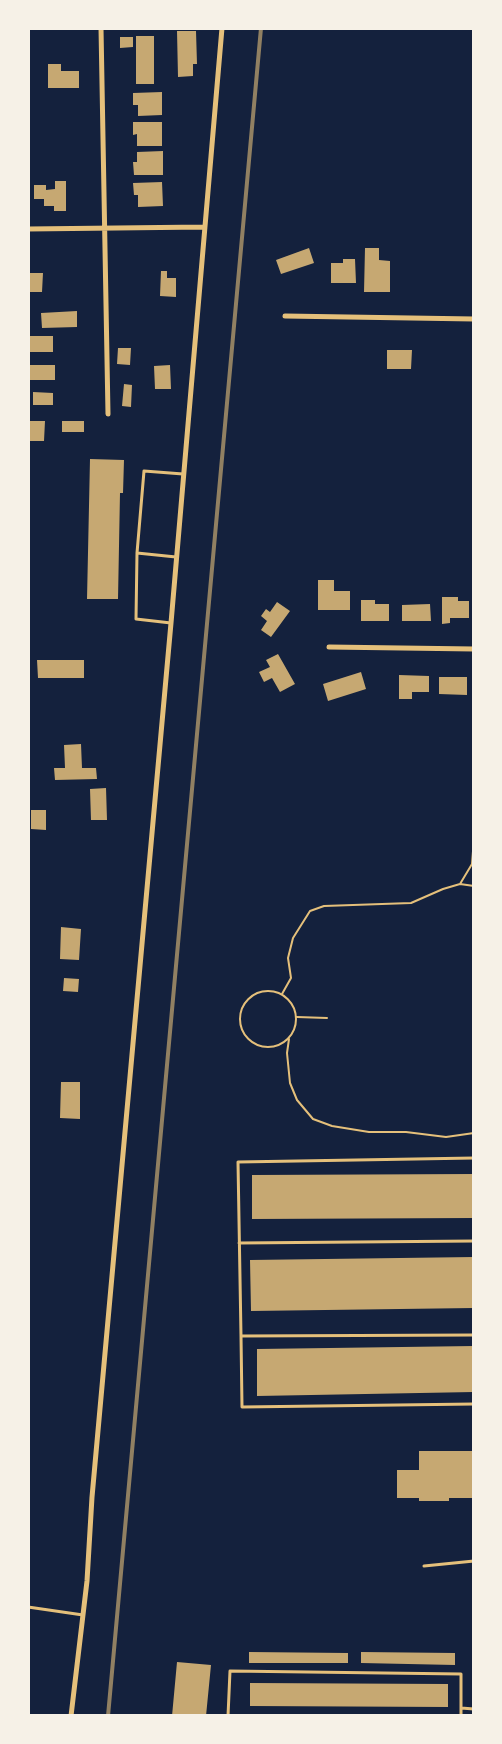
<!DOCTYPE html>
<html>
<head>
<meta charset="utf-8">
<style>
  body { margin:0 }
  #map { position:relative; width:502px; height:1744px; overflow:hidden; background:#14213d; font-family:Signika,sans-serif }
  canvas { display:block }
  .frame { position:absolute; inset:0; border:30px solid #f6f1e7; pointer-events:none }
</style>
</head>
<body>
<div id="map">
<canvas width="502" height="1744"></canvas>
<div class="frame"></div>
</div>
<script>
const g = document.querySelector('canvas').getContext('2d');
g.lineJoin = 'round';
function fill(path, color) { g.fillStyle = color; g.fill(path, 'evenodd'); }
const shape = rows => new Path2D(rows.map(r => 'M' + r).join(''));
function strokePath(path, color, width, dash) { g.strokeStyle = color; g.lineWidth = width; g.lineCap = dash ? 'butt' : 'round'; g.setLineDash(dash || []); g.stroke(path); }
const building = shape([
  [177,31,196,31,197,64,193,64,193,76,178,77],
  [136,36,154,36,154,84,136,84],
  [120,37,133,37,133,47,120,48],
  [48,64,61,64,61,71,79,71,79,88,48,88],
  [162,92,162,115,138,116,138,105,133,105,133,93],
  [133,122,162,122,162,146,137,146,137,134,133,135],
  [163,151,163,175,134,175,133,162,137,162,137,152],
  [55,181,66,181,66,211,54,211,54,206,44,206,44,199,34,199,34,185,46,185,46,190,55,189],
  [162,182,163,206,138,207,138,195,134,195,133,183],
  [309,248,314,263,281,274,276,260],
  [365,248,379,248,379,260,390,261,390,292,364,292],
  [343,259,355,259,356,283,331,283,331,263,343,263],
  [161,271,167,271,167,278,176,278,176,297,160,296],
  [28,273,43,273,42,292,28,292],
  [77,311,77,327,42,328,41,313],
  [29,336,53,336,53,352,29,352],
  [118,348,131,348,130,365,117,364],
  [387,350,412,350,411,369,387,369],
  [28,365,55,365,55,380,28,380],
  [170,365,171,389,155,389,154,366],
  [124,384,132,385,131,407,122,406],
  [33,392,53,393,53,405,33,405],
  [28,421,45,421,44,441,28,441],
  [62,421,84,421,84,432,62,432],
  [90,459,124,460,123,493,120,493,118,599,87,599],
  [318,580,334,580,334,591,350,591,350,610,318,610],
  [442,597,458,597,458,601,469,601,469,618,450,618,450,623,442,624],
  [361,600,375,600,375,604,389,604,389,621,361,621],
  [277,602,290,611,271,637,261,630,267,621,261,616,266,609,270,612],
  [430,604,431,621,402,621,402,605],
  [278,654,295,684,280,692,272,678,264,682,259,672,270,667,266,660],
  [37,660,84,660,84,678,38,678],
  [361,672,366,689,328,701,323,684],
  [399,675,429,676,429,692,412,692,412,699,399,699],
  [439,677,467,677,467,695,439,694],
  [81,744,82,768,96,768,97,779,55,780,54,768,65,768,64,745],
  [106,788,107,820,91,820,90,789],
  [31,810,46,810,46,830,31,829],
  [61,927,81,929,79,960,60,959],
  [64,978,79,979,78,992,63,991],
  [61,1082,80,1082,80,1119,60,1118],
  [474,1174,474,1218,252,1219,252,1175],
  [474,1257,474,1308,251,1311,250,1260],
  [474,1346,474,1392,257,1396,257,1349],
  [419,1451,474,1451,474,1498,449,1498,449,1501,419,1501,419,1498,397,1498,397,1470,419,1470],
  [249,1652,348,1653,348,1663,249,1663],
  [361,1652,455,1653,455,1665,361,1663],
  [177,1662,211,1665,206,1716,172,1716],
  [250,1683,448,1684,448,1707,250,1706]
]);
const path = shape([
  [460,884,474,886],
  '240 1019a28 28 0 1 1 56 0a28 28 0 1 1-56 0Z',
  [282,994,291,978,288,958,293,938,310,911,324,906,411,903,443,889,460,884,472,864,474,838],
  [297,1017,327,1018],
  [289,1039,287,1053,290,1083,297,1100,313,1119,332,1126,369,1132,406,1132,446,1137,474,1133]
]);
const service = shape([
  [137,553,176,557],
  [171,623,136,619,137,553,144,471,183,474],
  [239,1243,474,1241],
  [474,1335,241,1336,242,1407,474,1404],
  [241,1336,238,1162,474,1158],
  [424,1566,474,1561],
  [28,1607,83,1615],
  [461,1708,474,1709],
  [228,1716,230,1671,461,1674,461,1716]
]);
const minor = shape([
  [101,28,108,414],
  [28,229,204,227],
  [285,316,474,319],
  [329,647,474,649],
  [71,1716,87,1581,92,1497,171,623,222,28]
]);
const rail = shape([
  [108,1716,261,28]
]);
fill(building, '#c6a872');
strokePath(path, '#e5c07b', 2);
strokePath(service, '#e5c07b', 3);
strokePath(minor, '#e5c07b', 5);
strokePath(rail, '#918062', 4);
</script>
</body>
</html>
